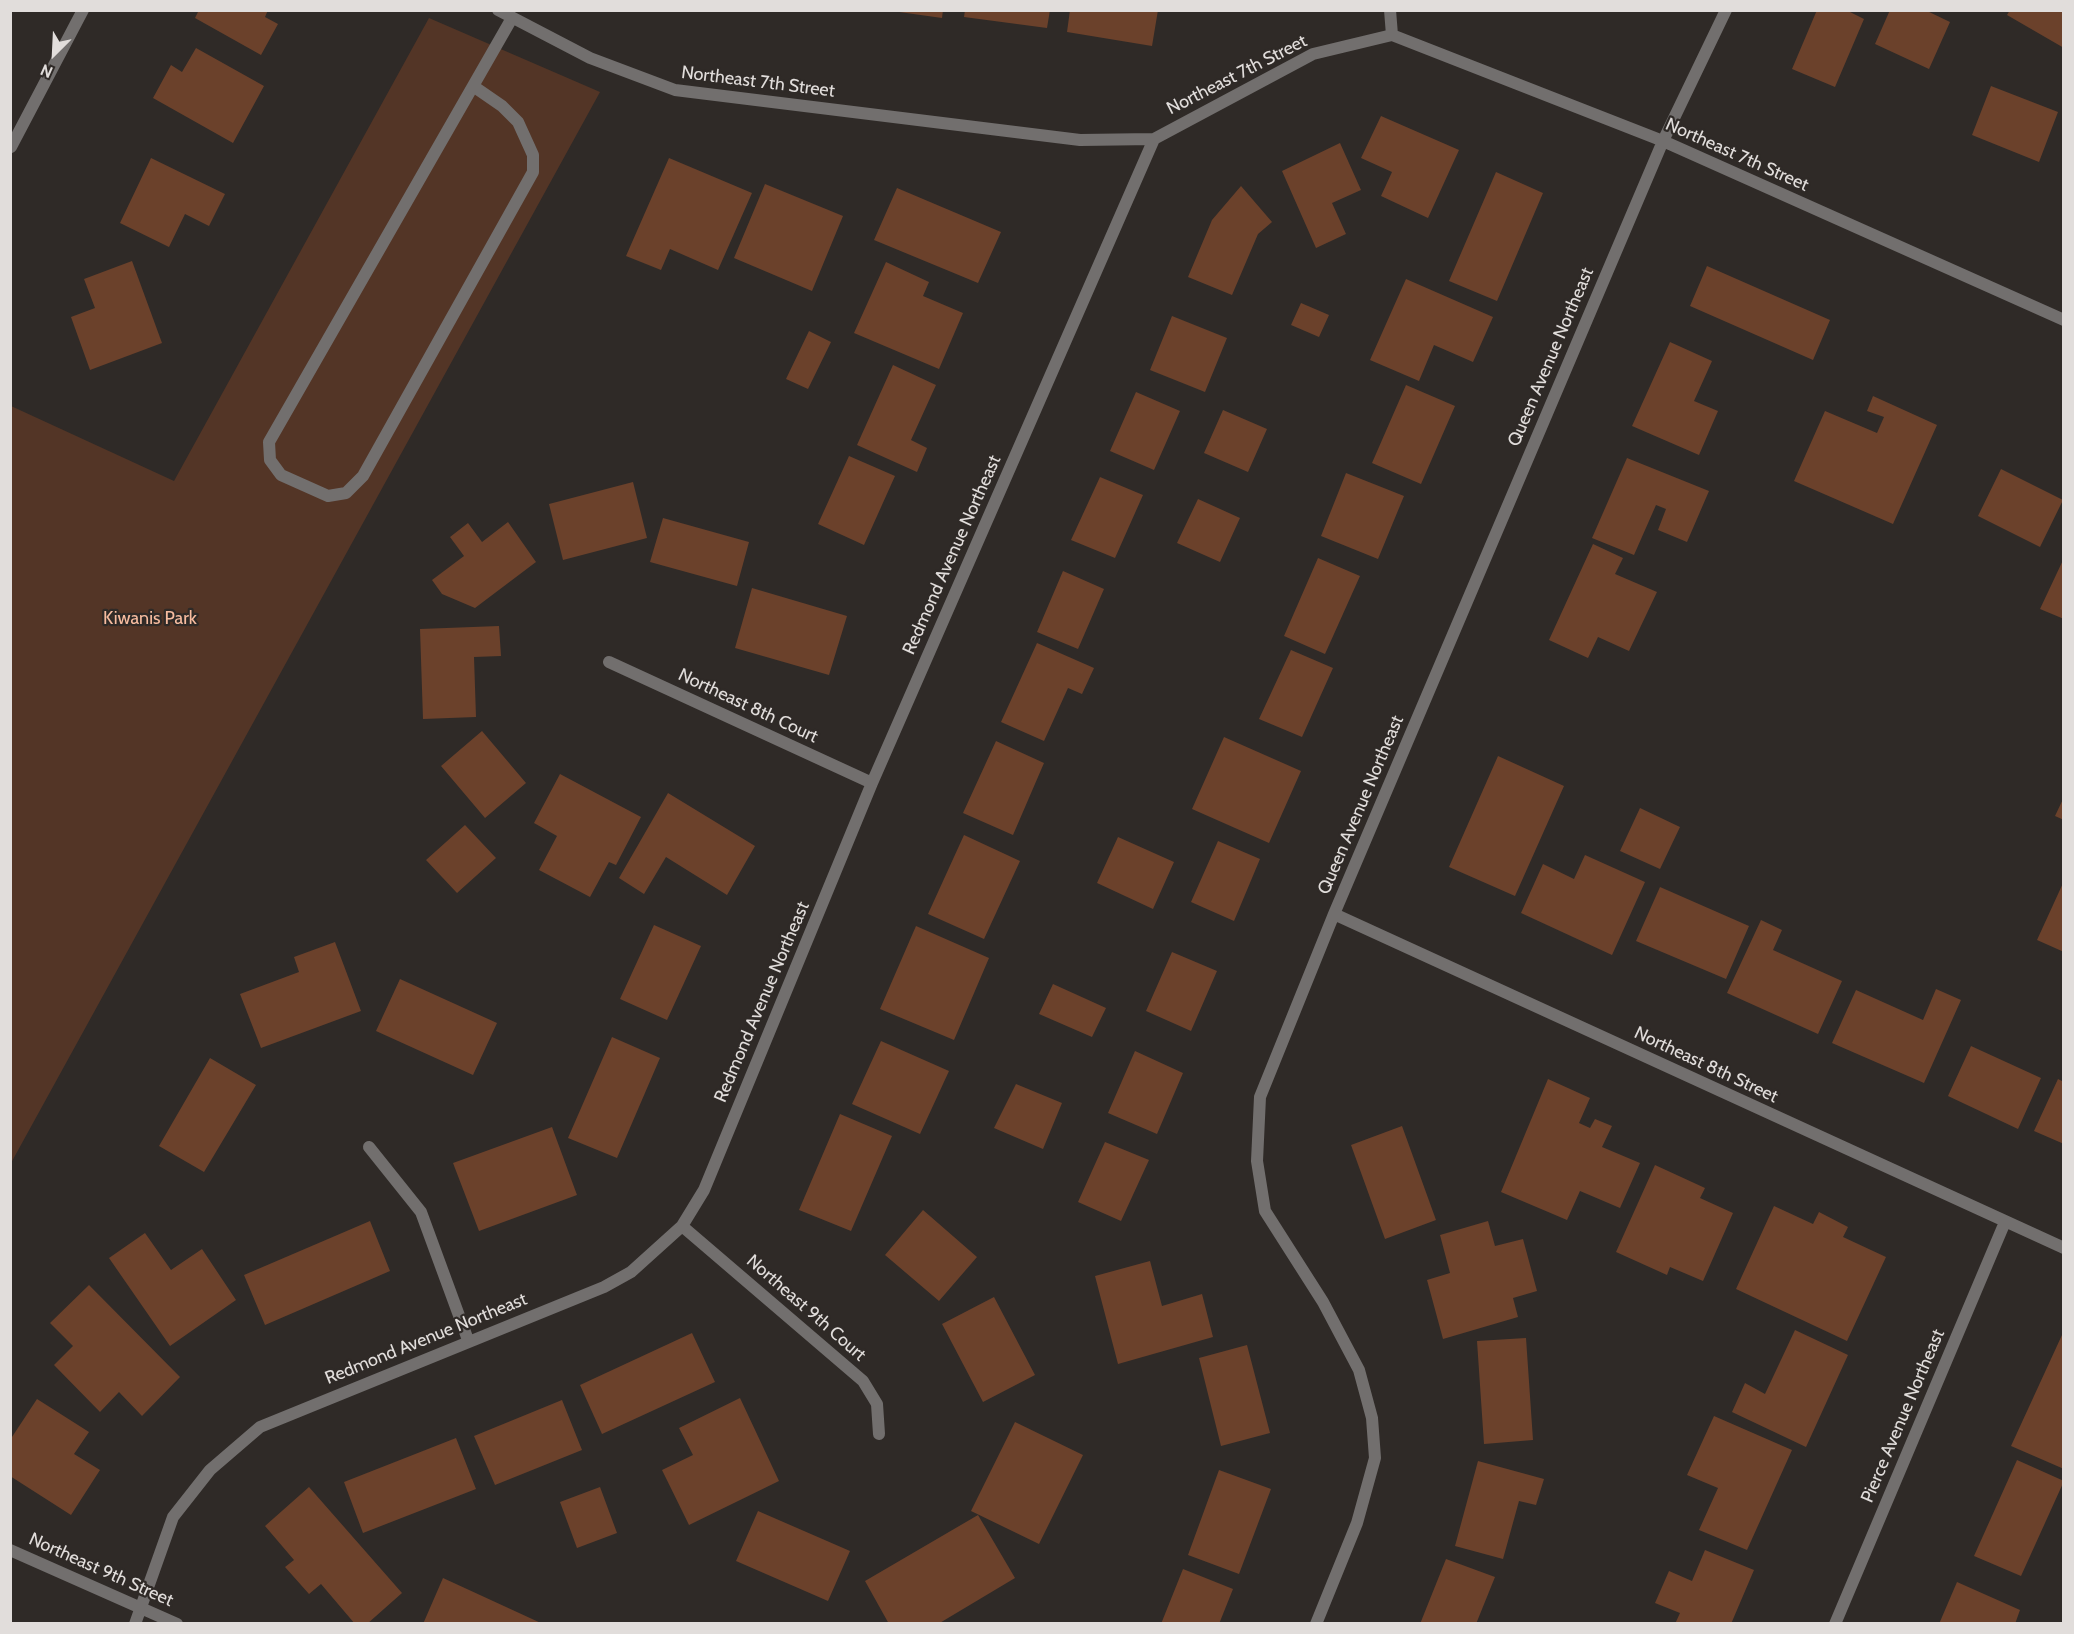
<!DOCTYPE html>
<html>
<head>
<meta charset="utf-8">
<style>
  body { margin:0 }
  #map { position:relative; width:2074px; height:1634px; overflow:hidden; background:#2f2a27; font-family:Cabin,sans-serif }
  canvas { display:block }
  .frame { position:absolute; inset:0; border:12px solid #e1dddb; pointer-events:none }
  .north { position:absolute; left:24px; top:24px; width:60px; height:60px; -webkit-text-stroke:4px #2f2a27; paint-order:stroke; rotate:204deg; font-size:16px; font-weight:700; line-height:24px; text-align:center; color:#e1dddb }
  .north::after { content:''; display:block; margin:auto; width:21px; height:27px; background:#e1dddb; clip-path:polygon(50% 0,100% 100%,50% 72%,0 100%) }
</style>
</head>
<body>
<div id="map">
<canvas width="2074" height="1634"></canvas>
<div class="frame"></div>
<div class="north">N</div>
</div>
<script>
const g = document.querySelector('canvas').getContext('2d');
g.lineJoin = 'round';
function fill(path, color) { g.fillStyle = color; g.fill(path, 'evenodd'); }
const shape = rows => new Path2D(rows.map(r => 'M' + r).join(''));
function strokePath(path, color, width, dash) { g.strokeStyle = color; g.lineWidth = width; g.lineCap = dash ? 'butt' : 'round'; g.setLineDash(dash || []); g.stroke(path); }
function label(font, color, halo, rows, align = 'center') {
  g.font = font + ' Cabin,sans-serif'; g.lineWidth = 4.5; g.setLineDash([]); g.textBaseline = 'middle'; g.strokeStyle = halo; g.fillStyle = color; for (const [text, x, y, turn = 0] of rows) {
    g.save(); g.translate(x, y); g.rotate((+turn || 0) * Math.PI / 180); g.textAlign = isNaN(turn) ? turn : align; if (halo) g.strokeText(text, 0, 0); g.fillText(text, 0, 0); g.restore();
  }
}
const green = shape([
  [429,18,600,92,11,1163,11,406,174,481]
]);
const building = shape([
  [199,10,268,10,265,17,278,24,261,55,195,18],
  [885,10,943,10,942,18],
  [965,10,1050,10,1047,28,964,17],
  [1070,10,1158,10,1152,46,1067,32],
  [1817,10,1846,10,1864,19,1835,87,1792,69],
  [1890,10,1925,10,1950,22,1929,69,1875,44],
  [2010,10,2064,10,2064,48,2007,15],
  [196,48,264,86,233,143,153,98,171,65,182,72],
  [1991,86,2058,112,2039,162,1972,135],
  [1381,116,1459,150,1428,218,1381,196,1392,172,1361,158],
  [1340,143,1361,190,1332,203,1346,234,1316,248,1282,171],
  [151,158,225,194,209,226,185,214,169,247,120,223],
  [669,158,752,193,718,270,670,249,661,270,626,256],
  [1496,172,1543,193,1497,301,1449,281],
  [765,184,843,216,812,291,734,258],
  [1241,186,1272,222,1258,234,1232,295,1188,277,1212,220],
  [897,188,1001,232,978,283,874,240],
  [132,261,162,343,90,370,71,317,95,308,84,279],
  [886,262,929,282,923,296,963,313,939,369,854,333],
  [1707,266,1830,320,1813,360,1690,306],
  [1406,279,1493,317,1473,362,1434,345,1419,381,1370,360],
  [1301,303,1329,315,1319,337,1291,325],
  [1172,316,1227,338,1205,392,1150,370],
  [809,331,831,342,808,389,786,379],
  [1670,342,1712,361,1694,401,1718,411,1699,455,1632,426],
  [893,365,936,385,911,440,927,448,917,472,857,445],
  [1406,385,1455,406,1421,484,1372,463],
  [1136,392,1180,411,1154,470,1110,451],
  [1873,396,1937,425,1893,524,1794,481,1825,411,1877,433,1884,417,1867,411],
  [1223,410,1267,429,1248,472,1204,453],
  [849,456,895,476,864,545,818,524],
  [1627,458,1709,491,1687,542,1658,530,1666,509,1656,505,1634,555,1592,538],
  [2001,469,2063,500,2040,547,1978,516],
  [1346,473,1404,496,1378,559,1321,536],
  [1100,477,1143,495,1115,558,1071,540],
  [633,482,647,538,563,560,549,504],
  [1198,499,1240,518,1220,562,1177,543],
  [663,518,749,542,737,586,650,562],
  [508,522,536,562,475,608,442,594,432,580,464,556,450,537,468,523,482,542],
  [1593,544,1623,558,1615,574,1657,592,1629,651,1598,637,1588,658,1549,640],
  [1318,558,1360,576,1325,654,1284,636],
  [2064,558,2064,619,2040,609],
  [1063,571,1104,589,1078,649,1037,632],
  [752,588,847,616,829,675,735,648],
  [499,626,501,656,474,657,476,717,423,719,420,629],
  [1037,643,1094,668,1082,694,1068,688,1044,741,1001,722],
  [1291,650,1333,668,1302,737,1259,719],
  [482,731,526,783,485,818,441,766],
  [1224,737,1301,771,1269,843,1192,809],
  [996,741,1044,763,1013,835,963,813],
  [1498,756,1564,786,1515,896,1449,867],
  [560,774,641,817,616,865,609,862,590,897,539,870,557,836,534,823],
  [668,793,755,846,727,895,666,857,644,894,619,878],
  [2064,797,2064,820,2055,816],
  [1640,808,1680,827,1660,869,1620,851],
  [465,825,496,858,457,893,426,860],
  [964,835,1020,861,984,939,928,914],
  [1118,837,1174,862,1153,909,1097,883],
  [1218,841,1260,859,1234,921,1191,902],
  [1585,855,1645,882,1612,955,1521,913,1543,864,1574,879],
  [2064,881,2064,952,2037,940],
  [1660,887,1749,926,1726,979,1636,941],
  [1761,920,1782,930,1773,950,1842,981,1818,1034,1727,993],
  [654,925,701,946,667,1020,620,999],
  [916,926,989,958,954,1040,880,1009],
  [335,942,361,1011,261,1048,240,994,299,972,294,957],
  [1172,952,1217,971,1191,1031,1146,1011],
  [400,979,497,1023,473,1075,376,1031],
  [1053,984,1106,1008,1092,1037,1039,1014],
  [1936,989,1961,1000,1924,1083,1832,1043,1856,990,1923,1020],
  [612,1037,660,1058,617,1158,568,1138],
  [881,1041,949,1071,920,1134,852,1104],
  [1971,1046,2041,1078,2018,1129,1948,1096],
  [1135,1051,1183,1073,1157,1134,1108,1113],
  [210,1058,256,1085,204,1172,159,1146],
  [1548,1079,1590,1098,1579,1123,1590,1128,1595,1119,1612,1126,1602,1147,1640,1163,1620,1208,1580,1191,1567,1220,1501,1192],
  [2058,1079,2064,1082,2064,1144,2034,1131],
  [1016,1084,1062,1103,1043,1149,994,1128],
  [840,1114,892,1136,851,1231,799,1210],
  [1402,1126,1436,1220,1385,1239,1351,1145],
  [552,1127,577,1195,479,1231,453,1163],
  [1105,1142,1149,1160,1121,1221,1078,1202],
  [1655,1165,1705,1188,1700,1198,1733,1213,1703,1281,1670,1267,1667,1275,1616,1252],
  [1774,1206,1813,1224,1819,1212,1848,1227,1843,1237,1886,1257,1847,1341,1736,1289],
  [923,1210,977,1257,939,1301,885,1255],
  [370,1221,390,1271,265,1325,244,1275],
  [1488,1221,1495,1246,1523,1239,1537,1291,1513,1298,1518,1317,1443,1339,1427,1280,1450,1273,1440,1235],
  [145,1233,171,1270,202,1249,236,1300,170,1346,109,1258],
  [1150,1261,1162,1306,1202,1294,1213,1337,1118,1364,1095,1276],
  [89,1285,180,1377,142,1416,119,1392,100,1412,54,1365,73,1346,50,1323],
  [994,1297,1035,1375,983,1402,942,1324],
  [1795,1330,1848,1355,1806,1447,1732,1412,1745,1383,1765,1394],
  [692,1333,715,1382,602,1434,580,1385],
  [2062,1335,2064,1335,2064,1469,2011,1446],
  [1526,1338,1533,1440,1484,1444,1477,1341],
  [1247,1345,1270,1433,1221,1446,1199,1358],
  [740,1398,779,1481,689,1525,662,1470,693,1455,679,1428],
  [37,1399,89,1432,74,1454,100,1470,71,1515,10,1476,10,1440],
  [562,1400,582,1450,495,1485,474,1436],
  [1714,1416,1792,1450,1747,1550,1699,1530,1718,1488,1687,1475],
  [1015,1422,1083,1455,1039,1544,971,1511],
  [456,1438,476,1489,363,1533,344,1482],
  [2017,1460,2064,1481,2021,1576,1974,1556],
  [1478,1461,1544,1479,1536,1505,1519,1501,1503,1559,1455,1546],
  [1219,1470,1271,1489,1239,1574,1188,1555],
  [309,1487,402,1593,367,1624,355,1624,321,1584,309,1594,285,1567,294,1560,265,1526],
  [600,1487,617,1533,577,1548,560,1502],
  [758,1511,850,1551,828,1601,736,1561],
  [978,1515,1015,1578,938,1624,889,1624,865,1581],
  [1705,1550,1754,1570,1731,1624,1675,1624,1680,1613,1655,1603,1669,1571,1692,1581],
  [1446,1559,1495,1577,1476,1624,1420,1624],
  [1183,1569,1233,1589,1219,1624,1161,1624],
  [443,1578,543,1624,423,1624],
  [1957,1582,2020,1610,2015,1624,1939,1624]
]);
const lane = shape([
  [473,86,502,106,518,122,533,155,533,172,363,476,346,493,328,496,281,475,270,460,269,442,512,18]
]);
const street = shape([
  [498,10,590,58,675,90,1080,140,1154,139,1313,54,1392,35,1663,141,2064,320],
  [1390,10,1392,35],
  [11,147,83,10],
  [609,662,872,783],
  [1334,914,2064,1248],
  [369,1147,421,1212,468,1340],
  [682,1226,863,1381,877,1404,879,1434],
  [10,1550,177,1624],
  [135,1624,173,1517,210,1470,260,1427,604,1287,631,1272,682,1226,704,1190,872,783,1154,139],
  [1316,1624,1357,1523,1375,1458,1372,1418,1359,1370,1323,1302,1265,1211,1257,1161,1260,1097,1334,914,1663,141,1726,10],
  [1835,1624,2005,1222]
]);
const streetNames = [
  ["Northeast 7th Street",1237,75,-27],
  ["Northeast 7th Street",758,82,7],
  ["Northeast 7th Street",1737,155,24],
  ["Queen Avenue Northeast",1551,357,-67],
  ["Redmond Avenue Northeast",952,555,-66],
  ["Northeast 8th Court",748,706,25],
  ["Queen Avenue Northeast",1361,805,-67],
  ["Redmond Avenue Northeast",762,1002,-67],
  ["Northeast 8th Street",1706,1065,25],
  ["Northeast 9th Court",806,1308,41],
  ["Redmond Avenue Northeast",426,1339,-22],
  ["Pierce Avenue Northeast",1903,1416,-67],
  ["Northeast 9th Street",101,1570,24]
];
const parkNames = [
  ["Kiwanis Park",150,619]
];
fill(green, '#533526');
fill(building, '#6b412b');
strokePath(lane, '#726f6e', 12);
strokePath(street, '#726f6e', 12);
label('18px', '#e1dddb', '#2f2a27', streetNames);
label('18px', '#f7bc9f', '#2f2a27', parkNames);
</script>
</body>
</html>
